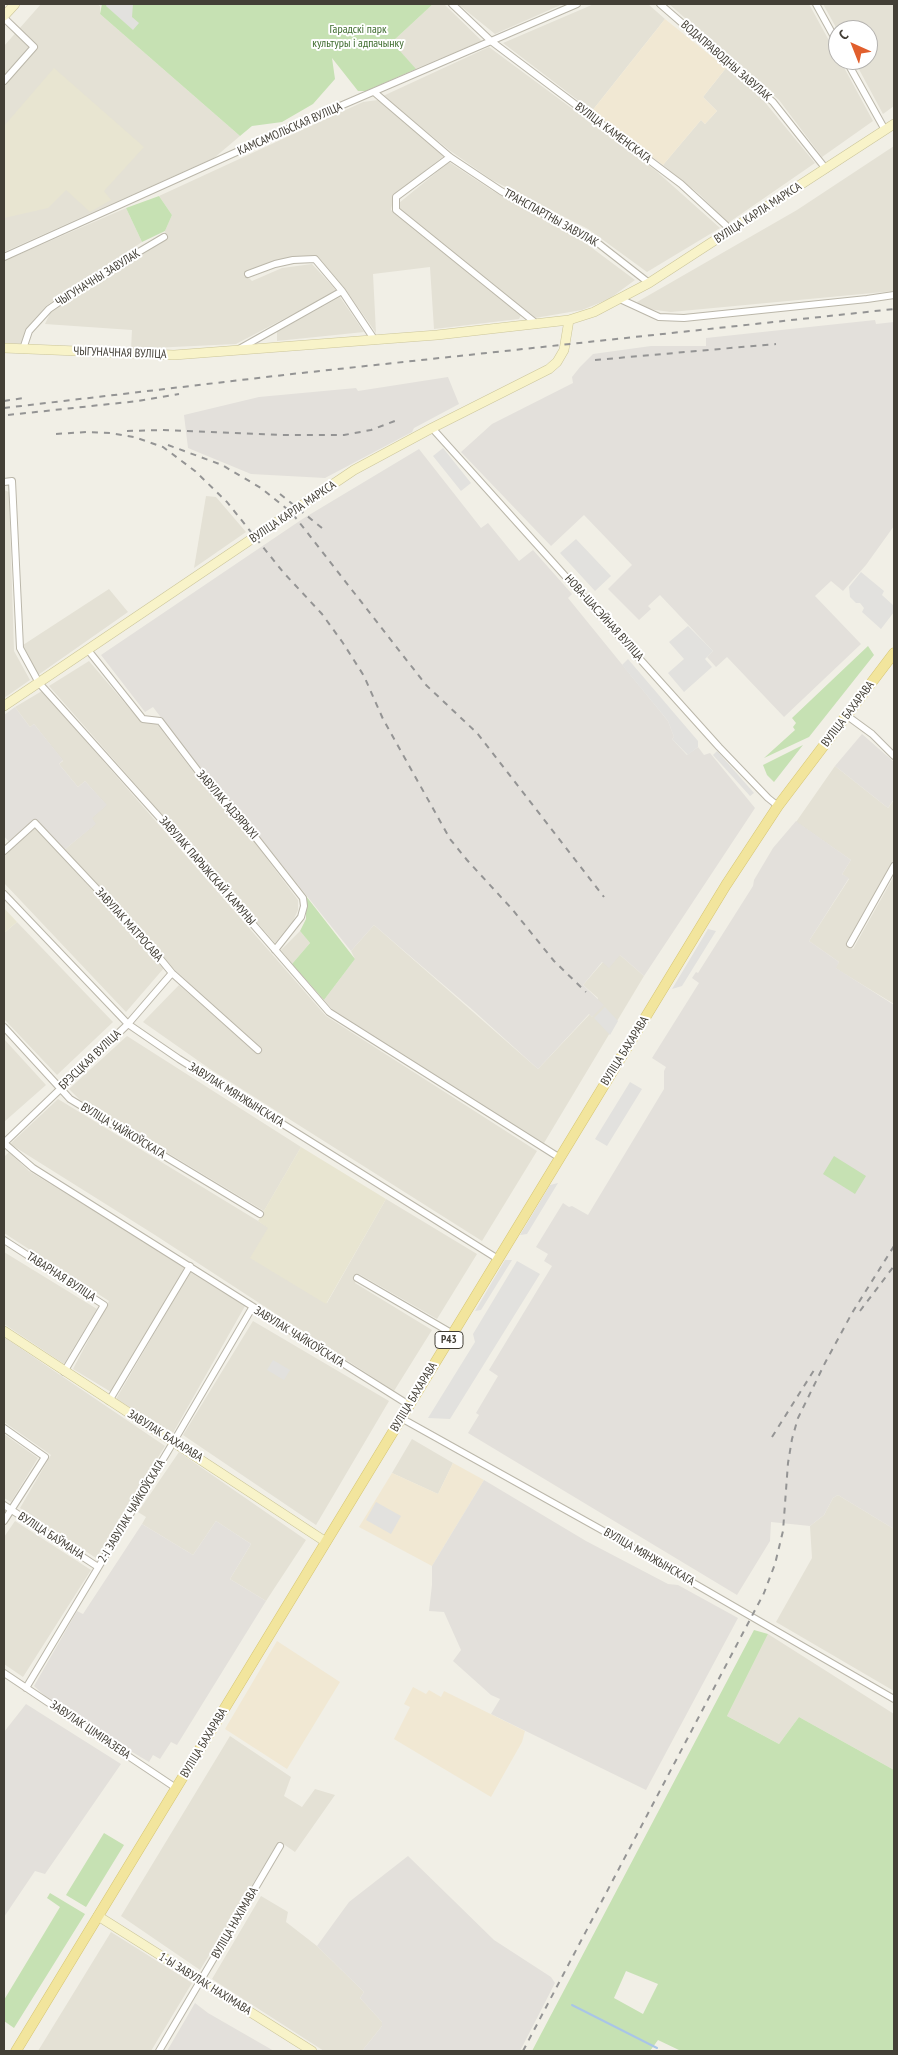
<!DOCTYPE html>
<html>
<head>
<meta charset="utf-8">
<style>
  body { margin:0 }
  #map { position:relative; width:898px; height:2055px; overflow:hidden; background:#f1efe6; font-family:"PT Sans Narrow",sans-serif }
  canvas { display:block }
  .frame { position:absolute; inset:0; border:5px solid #433f36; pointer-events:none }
  .north { position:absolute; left:828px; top:20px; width:50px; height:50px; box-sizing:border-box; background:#fff; border:1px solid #b4b2af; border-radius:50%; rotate:316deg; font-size:14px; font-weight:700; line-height:20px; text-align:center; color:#433f36 }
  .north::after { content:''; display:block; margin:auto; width:18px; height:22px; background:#e15f2d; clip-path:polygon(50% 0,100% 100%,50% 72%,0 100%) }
</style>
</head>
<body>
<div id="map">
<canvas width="898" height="2055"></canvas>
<div class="frame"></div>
<div class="north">С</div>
</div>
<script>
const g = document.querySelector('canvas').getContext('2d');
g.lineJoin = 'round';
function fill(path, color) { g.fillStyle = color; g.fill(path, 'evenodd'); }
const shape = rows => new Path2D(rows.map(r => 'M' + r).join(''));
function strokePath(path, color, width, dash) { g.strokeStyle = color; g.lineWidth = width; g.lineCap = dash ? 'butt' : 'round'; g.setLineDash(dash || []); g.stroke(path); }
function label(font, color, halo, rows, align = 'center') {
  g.font = font + ' "PT Sans Narrow",sans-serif'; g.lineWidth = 4; g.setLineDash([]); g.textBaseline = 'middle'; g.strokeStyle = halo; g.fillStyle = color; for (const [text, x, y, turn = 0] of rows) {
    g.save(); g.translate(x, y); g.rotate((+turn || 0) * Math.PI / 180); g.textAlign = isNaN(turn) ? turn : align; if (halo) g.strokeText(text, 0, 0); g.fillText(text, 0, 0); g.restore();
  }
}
const residential = shape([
  [41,4,97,4,100,6,100,14,240,136,214,158,4,252,4,46],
  [433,4,444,4,482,41,415,69,392,42],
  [458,4,563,4,495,34],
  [594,4,648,4,665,19,592,111,503,43],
  [669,4,809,4,838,57,838,60,840,60,873,121,822,157,779,100],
  [823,4,894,4,894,106,883,114,854,60,868,60,868,30,838,31],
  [489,47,655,170,720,228,647,272,588,229,492,180,449,150,383,96],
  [726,68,759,95,815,163,728,223,699,194,663,165,701,120,705,124,717,111,703,97],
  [378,100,444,156,394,195,391,210,521,315,519,319,434,329,430,267,373,274,376,333,346,290,320,259,309,256,284,260,244,273,252,281,282,268,312,264,337,291,236,344,131,349,132,330,45,324,51,311,166,240,165,231,172,215,159,196,363,102],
  [894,146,894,291,671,312,640,308,637,302,797,210],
  [449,162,493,191,584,242,635,280,609,299,582,310,535,318,399,209,399,203],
  [126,208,142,242,46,306,31,323,20,345,4,344,4,261],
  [340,297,364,332,277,341,277,332],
  [4,490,9,492,14,651,30,680,4,698],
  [206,496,216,497,246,532,194,568],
  [109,589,128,612,38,675,23,645],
  [89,661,141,722,157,724,207,790,228,807,298,900,298,910,293,921,275,943,49,686],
  [42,691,326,1016,537,1151,482,1241,210,1069,143,1022,179,985,258,1054,262,1050,175,970,64,850,95,824,91,818,106,805,85,781,78,787,59,764,63,761,34,724,30,727,15,707],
  [835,766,888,808,894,800,894,860,846,943,853,949,894,876,894,1004,835,968,839,962,809,941,849,879,842,874,851,860,796,822],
  [35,828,164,968,126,1012,4,883,4,855],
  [17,922,113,1022,57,1075,4,1019,4,933],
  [374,925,538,1069,590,1014,592,1017,598,998,583,985,603,962,620,955,644,976,544,1143,332,1009,324,1000,355,959,351,951],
  [300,931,310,943,292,964,281,950],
  [127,1036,301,1147,264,1211,80,1100,69,1089],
  [4,1039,46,1085,4,1122],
  [58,1099,268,1227,327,1303,386,1199,477,1254,437,1319,359,1274,355,1283,432,1330,394,1391,155,1235,10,1144],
  [9,1152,29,1171,186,1267,111,1392,73,1369,109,1301,4,1233,4,1157],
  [4,1252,97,1309,64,1364,4,1324],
  [190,1272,245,1306,173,1433,116,1399],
  [253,1321,389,1401,316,1525,183,1435],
  [4,1337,165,1446,96,1558,20,1508,51,1455,4,1422],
  [4,1434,38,1458,11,1502,4,1498],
  [412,1439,453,1463,438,1494,392,1473],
  [179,1452,306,1540,266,1601,230,1579,251,1544,216,1521,193,1555,142,1524,146,1517,138,1512],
  [838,1495,894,1529,894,1691,776,1622,812,1558,810,1526,824,1515,833,1498],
  [15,1521,91,1570,23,1677,4,1664,4,1537],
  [768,1634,894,1714,894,1770,799,1717,779,1744,727,1716],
  [230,1736,291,1777,284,1796,302,1807,315,1789,335,1795,295,1852,279,1841,200,1970,121,1916],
  [261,1896,288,1912,286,1922,317,1946,364,1992,360,1998,382,2022,382,2026,362,2051,324,2051,212,1979],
  [111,1932,192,1983,151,2051,38,2051]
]);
const commercial = shape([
  [665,19,726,68,703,97,717,111,705,124,701,120,663,165,592,111],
  [453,1463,484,1480,432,1566,359,1527,392,1473,438,1494],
  [277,1641,340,1682,287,1769,225,1729],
  [413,1687,426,1694,429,1690,441,1697,444,1691,525,1731,522,1742,491,1797,394,1739,410,1707,404,1704]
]);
const industrial = shape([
  [875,320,876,324,894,322,894,526,866,565,843,591,831,581,815,596,861,644,784,717,727,657,716,667,707,657,713,651,660,595,648,606,651,609,639,620,608,589,632,565,584,515,551,546,461,452,492,424,573,383,572,377,580,367,593,354,651,346,706,346,706,338],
  [448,377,459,404,414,428,412,432,325,478,251,474,188,448,184,415,259,397,356,388,358,391],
  [419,449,481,528,488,523,519,561,533,550,572,594,568,598,668,721,674,737,672,739,687,755,698,747,704,755,710,753,755,808,644,976,620,955,609,968,602,962,583,985,604,1005,592,1017,589,1014,538,1069,474,1011,374,925,351,951,222,790,218,793,153,707,145,712,101,655,304,518],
  [15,707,30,727,34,724,63,760,59,764,78,787,85,781,107,805,92,818,96,824,64,850,36,820,10,843,4,836,4,715],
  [862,734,894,762,894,799,888,808,835,766],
  [796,821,851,860,842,874,849,878,809,941,839,962,836,968,894,1005,894,1529,838,1495,833,1498,824,1515,810,1526,771,1522,770,1541,737,1595,468,1433,479,1415,476,1413,498,1376,489,1370,552,1266,544,1261,548,1254,536,1247,563,1203,569,1207,572,1206,588,1215,664,1089,664,1071,666,1067,652,1058,699,983,692,978,696,972,698,973,753,886,754,880,773,848],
  [484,1480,586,1541,668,1584,678,1585,738,1618,646,1790,491,1714,500,1699,491,1695,453,1661,461,1650,444,1612,429,1611,432,1585,432,1566],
  [216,1521,251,1544,230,1579,266,1601,177,1745,171,1742,160,1759,153,1755,149,1762,57,1707,34,1686,77,1611,83,1614,142,1524,193,1555],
  [26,1704,121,1764,45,1874,35,1871,4,1917,4,1732],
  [408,1856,494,1940,551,1977,555,1983,520,2051,362,2051,382,2026,382,2022,360,1998,364,1992,317,1946,349,1902],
  [195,2003,208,2013,274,2051,167,2051]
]);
const education = shape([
  [54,68,144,147,104,191,111,200,90,212,66,190,48,208,4,218,4,126],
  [4,908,17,922,4,933],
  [301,1147,386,1199,326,1304,250,1258,268,1228,258,1221]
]);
const green = shape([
  [102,4,433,4,392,42,416,69,366,91,358,91,332,58,335,79,313,104,282,122,252,126,240,136,100,14],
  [159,196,172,215,165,231,142,242,126,208],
  [868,646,874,655,809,737,764,758,795,730,793,727,796,723,792,718],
  [803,745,774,782,767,775,763,765],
  [306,896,355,959,324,1000,292,964,310,943,300,931,306,919],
  [834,1156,866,1176,855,1194,823,1174],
  [754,1630,768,1634,727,1716,779,1744,799,1717,894,1770,894,2051,681,2051,658,2040,650,2051,532,2051],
  [626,1971,658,1984,643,2014,614,1998],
  [104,1833,124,1845,86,1907,66,1895],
  [50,1893,85,1914,14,2028,4,2021,4,2000,60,1907,47,1898]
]);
const parking = shape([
  [107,4,133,4,132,17,139,23,133,30,106,6],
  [443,448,471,483,461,491,433,456],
  [576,539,611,576,595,591,560,553],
  [861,572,884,591,882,595,894,606,894,612,881,629,862,612,864,608,860,603,856,603,850,597,849,587],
  [688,626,713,651,705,659,712,667,684,692,668,673,684,659,669,642],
  [628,659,698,741,698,747,688,755,672,739,674,737,668,721,622,665],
  [717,751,754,793,750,796,713,755],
  [708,929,716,931,682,986,672,989],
  [605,1007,618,1021,610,1035,594,1018],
  [630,1082,642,1089,607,1146,595,1139],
  [558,1183,527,1234,520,1235,550,1185],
  [505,1260,512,1260,481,1310,475,1311],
  [517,1261,540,1274,450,1419,428,1418,475,1342,473,1334],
  [273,1360,290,1370,284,1380,267,1370],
  [376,1502,401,1516,391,1534,366,1520]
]);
const stream = shape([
  [572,2005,657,2048]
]);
const street = shape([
  [452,4,491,41,681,184,731,230],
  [660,4,773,102,826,169],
  [816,4,838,44],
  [4,18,34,47,4,81],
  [846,60,885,130],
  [374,92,450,157,501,191,599,244,649,283],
  [450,157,396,197,396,210,537,324],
  [4,257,303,122,577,4],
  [248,274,275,264,293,260,315,259,342,291,374,339],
  [620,299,659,317,684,318,867,299,894,295],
  [23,349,29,331,49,309,93,279,164,237],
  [239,349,342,291],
  [432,428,719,747,768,798,778,806],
  [4,482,12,481,20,648,39,683,186,847,329,1012,560,1158],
  [88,650,143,719,160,721,214,792,230,805,303,898,304,906,301,917,275,950],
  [846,715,872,734,894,756],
  [4,851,35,823,144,939,172,973,258,1050],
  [4,894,128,1024,179,1059,498,1259],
  [850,944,894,866],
  [4,1027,70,1099,260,1214],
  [4,1143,33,1168,409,1405],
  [4,1143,128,1024,172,973],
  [4,1240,104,1305,64,1372],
  [357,1278,453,1334],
  [109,1401,190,1266],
  [401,1418,600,1529,894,1699],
  [4,1428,45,1457,4,1521],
  [4,1505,98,1567],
  [4,1673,176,1788],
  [26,1688,174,1441,252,1308],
  [159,2051,280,1846]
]);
const secondary = shape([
  [4,16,15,4],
  [4,348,174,355,437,335,569,320,594,312,649,283,894,124],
  [4,706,354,470,432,428,549,369,557,362,564,350,569,320],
  [4,1331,326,1542],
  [98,1916,312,2051]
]);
const primary = shape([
  [16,2051,726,885,778,806,894,653]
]);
const rail = shape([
  [595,360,776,344],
  [4,401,24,398],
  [4,408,292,374,894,309],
  [8,415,138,401,179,394],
  [127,431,162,430,280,435,344,435,371,430,400,419],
  [56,434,87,432,110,433,134,437,163,447,195,471,227,502,283,572,322,614,343,643,364,676,383,719,450,839,467,860,512,909,554,961,586,992],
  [168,445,222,465,261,488,292,513,426,685,477,733,604,897],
  [280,494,322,528],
  [860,1311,894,1266],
  [772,1437,816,1367],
  [523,2051,764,1593,775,1564,783,1531,788,1463,792,1439,798,1418,825,1363,852,1313,894,1246]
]);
const shields = [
  [449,1340,28]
];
const shieldNames = [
  ["Р43",449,1340]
];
const parkNames = [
  ["Гарадскі парк",358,30],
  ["культуры і адпачынку",358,44]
];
const streetNames = [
  ["ВОДАПРАВОДНЫ ЗАВУЛАК",726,61,41],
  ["КАМСАМОЛЬСКАЯ ВУЛІЦА",290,129,-24],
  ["ВУЛІЦА КАМЕНСКАГА",613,133,37],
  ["ВУЛІЦА КАРЛА МАРКСА",758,213,-33],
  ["ТРАНСПАРТНЫ ЗАВУЛАК",551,218,29],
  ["ЧЫГУНАЧНЫ ЗАВУЛАК",98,278,-32],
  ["ЧЫГУНАЧНАЯ ВУЛІЦА",120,353,2],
  ["ВУЛІЦА КАРЛА МАРКСА",293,512,-34],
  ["НОВА-ШАСЭЙНАЯ ВУЛІЦА",604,618,48],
  ["ВУЛІЦА БАХАРАВА",848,714,-53],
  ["ЗАВУЛАК АДЗЯРЫХІ",227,805,49],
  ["ЗАВУЛАК ПАРЫЖСКАЙ КАМУНЫ",207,871,49],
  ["ЗАВУЛАК МАТРОСАВА",129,925,48],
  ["ВУЛІЦА БАХАРАВА",625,1051,-58],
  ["БРЭСЦКАЯ ВУЛІЦА",90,1060,-44],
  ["ЗАВУЛАК МЯНЖЫНСКАГА",236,1095,32],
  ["ВУЛІЦА ЧАЙКОЎСКАГА",123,1131,31],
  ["ТАВАРНАЯ ВУЛІЦА",61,1277,33],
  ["ЗАВУЛАК ЧАЙКОЎСКАГА",299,1337,32],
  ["ВУЛІЦА БАХАРАВА",414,1397,-59],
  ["ЗАВУЛАК БАХАРАВА",165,1436,32],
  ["2-І ЗАВУЛАК ЧАЙКОЎСКАГА",132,1511,-59],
  ["ВУЛІЦА БАЎМАНА",51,1536,33],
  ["ВУЛІЦА МЯНЖЫНСКАГА",649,1557,30],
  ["ЗАВУЛАК ЦІМІРАЗЕВА",90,1730,34],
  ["ВУЛІЦА БАХАРАВА",204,1743,-59],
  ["ВУЛІЦА НАХІМАВА",235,1923,-60],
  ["1-Ы ЗАВУЛАК НАХІМАВА",205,1984,32]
];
fill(residential, '#e4e1d5');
fill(commercial, '#f1e8d3');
fill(industrial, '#e3e0db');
fill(education, '#e8e5d1');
fill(green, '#c6e1b3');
fill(parking, '#e2e1de');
strokePath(stream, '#a9c5e7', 2);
strokePath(street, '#bbb7aa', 8);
strokePath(secondary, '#cbc59a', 10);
strokePath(primary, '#d5c470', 11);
strokePath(street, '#fff', 6);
strokePath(secondary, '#f8f3c9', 9);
strokePath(primary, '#f2e59d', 10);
strokePath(rail, '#949494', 2, [6, 6]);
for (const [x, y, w] of shields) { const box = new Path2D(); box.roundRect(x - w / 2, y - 8.5, w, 17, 4); g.fillStyle = '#fff'; g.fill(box); strokePath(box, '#433f36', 1); }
label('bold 11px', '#433f36', null, shieldNames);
label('12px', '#406d30', '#fff', parkNames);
label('12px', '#433f36', '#fff', streetNames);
</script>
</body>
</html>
